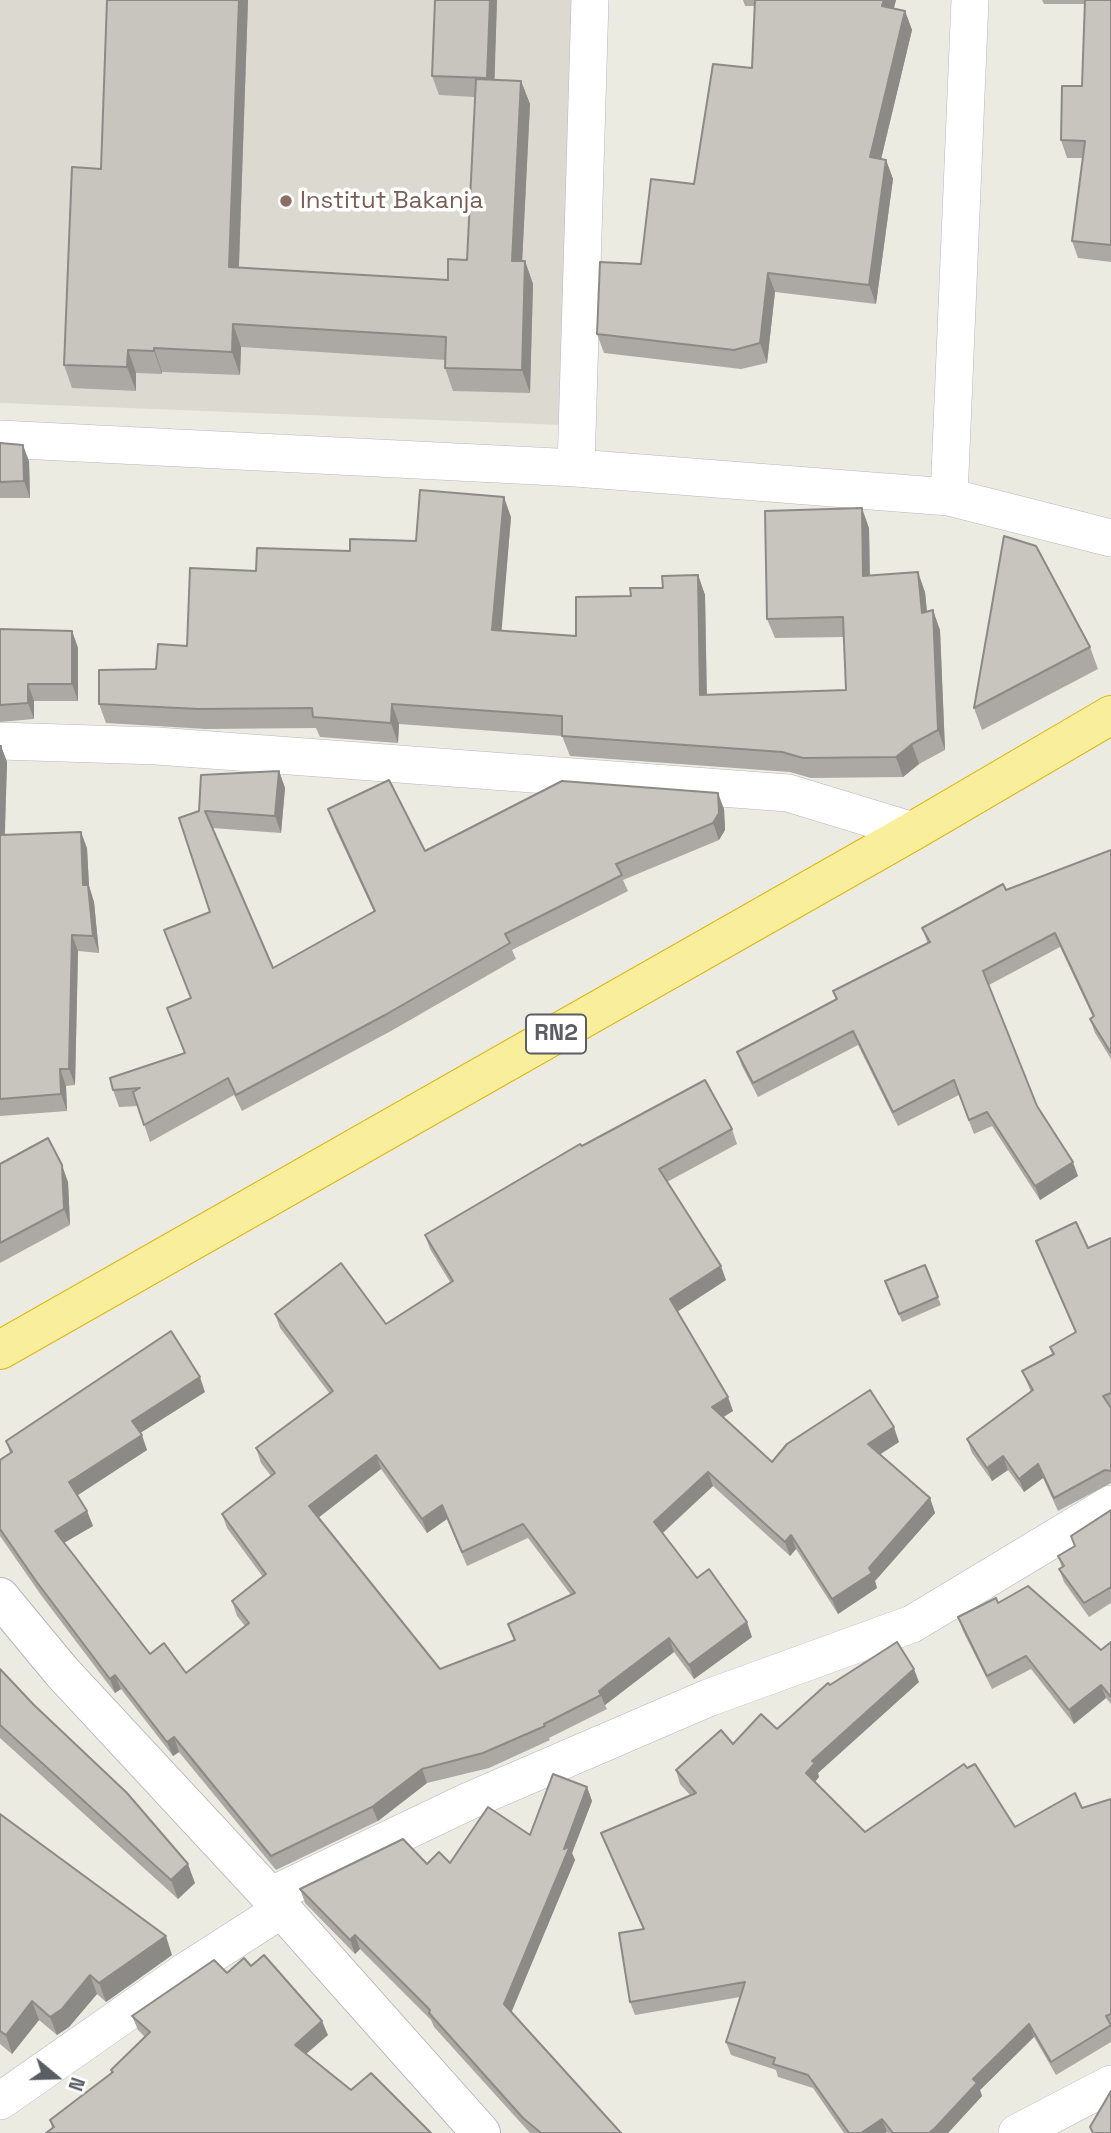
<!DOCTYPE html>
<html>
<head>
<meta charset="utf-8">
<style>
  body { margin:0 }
  #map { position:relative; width:1111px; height:2133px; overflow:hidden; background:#ecebe2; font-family:"Space Grotesk",sans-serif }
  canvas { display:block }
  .north { position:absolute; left:21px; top:2042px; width:70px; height:70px; -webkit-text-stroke:5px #fff; paint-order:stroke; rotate:109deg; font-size:19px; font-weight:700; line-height:28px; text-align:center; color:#5a5d62 }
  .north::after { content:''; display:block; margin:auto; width:24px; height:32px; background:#5a5d62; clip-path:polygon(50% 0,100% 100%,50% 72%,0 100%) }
</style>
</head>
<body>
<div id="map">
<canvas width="1111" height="2133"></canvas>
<div class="north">N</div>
</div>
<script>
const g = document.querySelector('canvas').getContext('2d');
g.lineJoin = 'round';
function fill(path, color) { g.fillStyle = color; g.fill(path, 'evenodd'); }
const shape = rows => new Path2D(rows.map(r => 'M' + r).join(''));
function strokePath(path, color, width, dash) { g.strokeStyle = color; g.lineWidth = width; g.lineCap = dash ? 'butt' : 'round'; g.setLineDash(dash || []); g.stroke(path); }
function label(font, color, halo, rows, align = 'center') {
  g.font = font + ' "Space Grotesk",sans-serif'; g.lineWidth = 7; g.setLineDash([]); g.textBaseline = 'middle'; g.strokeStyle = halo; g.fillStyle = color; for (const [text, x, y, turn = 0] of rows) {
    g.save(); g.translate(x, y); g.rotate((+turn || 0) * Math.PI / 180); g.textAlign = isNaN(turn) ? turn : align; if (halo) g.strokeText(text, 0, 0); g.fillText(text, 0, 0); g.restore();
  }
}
const education = shape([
  [0,0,579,0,562,425,0,403]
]);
const minor = shape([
  [0,439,576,468,949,497,1111,538],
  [576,468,590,0],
  [949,497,970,0],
  [0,741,157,746,788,793,913,831],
  [270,1896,469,1801,708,1698,912,1624,1111,1504],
  [0,2101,186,1971,281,1910],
  [1017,2133,1111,2084]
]);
const tertiary = shape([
  [0,1597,62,1672,270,1896,481,2133]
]);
const trunk = shape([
  [0,1350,913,831,1111,715]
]);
const wall = shape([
  [107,0,248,0,239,267,448,280,467,260,475,97,439,95,432,76,435,0,497,0,494,80,521,81,530,104,522,261,525,261,533,284,530,393,453,391,445,368,445,360,241,347,240,375,162,372,162,374,136,373,136,391,72,388,64,365,101,169],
  [743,0,896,0,894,8,905,11,912,30,881,159,886,160,893,179,876,304,775,292,767,363,741,369,604,353,597,334,694,184,752,68,755,6,745,6],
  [1042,0,1111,0,1111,262,1078,258,1072,241,1083,158,1067,158,1061,140,1082,86,1085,4,1044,4],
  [0,443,29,461,30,498,0,498],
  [511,517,501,631,576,636,631,596,663,588,698,575,705,595,707,695,846,690,844,637,775,638,767,619,869,528,870,575,925,592,927,612,940,630,945,750,919,764,903,777,811,778,790,772,570,756,562,736,399,724,398,743,320,737,316,728,206,729,106,723,99,704,156,669,187,646,256,571,350,551,416,541],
  [0,629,72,631,78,648,78,701,34,701,34,719,0,722],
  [1090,647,1098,669,982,730,974,708],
  [0,746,1,746,7,762,5,835,87,848,89,886,94,902,99,953,78,951,75,1085,66,1086,67,1111,0,1116],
  [279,771,285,788,281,833,212,828,273,968,374,912,334,826,328,809,425,851,724,809,725,830,719,840,623,880,628,891,512,950,516,959,391,1031,242,1111,234,1095,150,1142,138,1106,119,1107,113,1090,184,1053,167,1008,190,998,210,912,199,811],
  [1111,850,1111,1059,1095,1033,1090,1019,1093,1017,1060,947,989,985,1037,1106,1078,1176,1040,1200,992,1126,974,1134,959,1095,898,1126,858,1045,758,1097,742,1066,737,1052,836,1000,833,991,928,944,922,928,1006,890],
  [732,1129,737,1144,667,1182,726,1280,677,1312,728,1397,733,1411,723,1417,772,1462,899,1442,880,1454,930,1498,935,1513,875,1581,877,1588,838,1614,796,1549,790,1556,713,1486,663,1533,697,1578,752,1637,694,1679,674,1652,605,1705,607,1709,549,1738,550,1740,489,1768,427,1783,378,1821,276,1870,179,1752,173,1756,121,1689,115,1693,41,1595,0,1536,0,1460,10,1453,6,1441,205,1392,140,1433,147,1450,77,1495,87,1511,93,1526,64,1543,150,1654,186,1673,245,1626,237,1616,232,1601,263,1577,227,1528,222,1514,271,1476,261,1463,256,1448,330,1394,280,1328,275,1314,386,1324,450,1282,430,1249,425,1235,582,1146],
  [381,1469,427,1533,447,1519,467,1566,528,1538,571,1595,508,1624,514,1640,440,1669,318,1518],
  [0,1164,68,1182,70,1225,0,1263],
  [1111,1238,1111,1483,1058,1511,1043,1478,1024,1492,1008,1470,992,1481,972,1453,967,1439,1031,1392,1022,1371,1052,1354,1050,1347,1076,1332,1036,1241,1088,1248],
  [925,1265,941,1305,902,1322,888,1289],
  [1111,1510,1111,1603,1089,1617,1064,1582,1059,1569,1062,1567,1058,1556,1075,1546,1071,1536],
  [998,1603,1101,1650,1111,1642,1111,1704,1106,1698,1074,1724,1031,1669,992,1689,963,1631,958,1617],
  [0,1669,195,1883,178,1899,0,1738],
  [919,1682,818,1773,819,1777,815,1782,865,1832,1015,1827,1111,1799,1111,2042,1056,2075,1034,2037,980,2090,982,2096,948,2133,888,2133,887,2132,885,2133,844,2133,813,2088,778,2077,776,2070,731,2055,726,2042,740,1997,635,2015,630,2002,643,1929,601,1833,691,1796,680,1784,676,1770,733,1744,777,1729,830,1685],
  [587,1787,592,1801,572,1853,575,1860,511,2012,621,2133,530,2133,434,2027,431,2020,360,1949,355,1954,305,1903,300,1889,427,1864,450,1863,530,1835],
  [0,1814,172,1955,106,2002,97,1994,69,2027,57,2035,39,2020,12,2054,0,2044],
  [251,1966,328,2035,306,2054,351,2090,52,2128,50,2120,111,2073,111,2070,145,2037,138,2030,132,2016,227,1973]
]);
const shadedWall = shape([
  [239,0,248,0,238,290,229,267],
  [490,0,497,0,494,98,487,78],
  [884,0,896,0,889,25,882,6],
  [905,11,912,30,877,176,870,157],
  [521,81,530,104,521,284,512,261],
  [886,160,893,179,876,304,869,285],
  [525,261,533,284,530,393,522,370],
  [768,273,775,292,767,363,760,343],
  [233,324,241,347,240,375,232,352],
  [154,348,162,372,162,374,154,351],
  [128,350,136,373,136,391,127,367],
  [23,445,29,461,30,498,24,481],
  [504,497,511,517,500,650,492,630],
  [862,508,869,528,870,596,863,576],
  [918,572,925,592,929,633,922,613],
  [698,575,705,595,707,715,700,695],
  [933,610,940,630,945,750,938,730],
  [72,631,78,648,78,701,72,684],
  [28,684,34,701,34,719,28,703],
  [392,704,399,724,398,743,391,723],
  [912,744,919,764,903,777,896,757],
  [1,746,7,762,4,852,0,841,0,782],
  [279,771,285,788,281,833,275,816],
  [718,793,724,809,725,830,719,840,713,823],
  [81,832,87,848,89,886,94,902,99,953,93,936,83,885],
  [72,935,78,951,75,1085,69,1069],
  [60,1069,66,1086,67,1111,61,1094],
  [1073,1162,1078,1176,1040,1200,1035,1186],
  [62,1165,68,1182,70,1225,64,1209],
  [721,1266,726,1280,675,1313,670,1299],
  [200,1377,205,1392,137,1435,132,1421],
  [728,1397,733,1411,717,1421,712,1407],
  [894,1427,899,1442,873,1459,868,1444],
  [142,1435,147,1450,75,1497,69,1482],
  [376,1455,381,1469,314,1521,309,1506],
  [1003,1456,1008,1470,992,1481,987,1468],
  [1038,1464,1043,1478,1024,1492,1019,1479],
  [708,1472,713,1486,659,1536,654,1522],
  [930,1498,935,1513,875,1581,877,1588,838,1614,832,1599,869,1568],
  [442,1505,447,1519,427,1533,422,1519],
  [87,1511,93,1526,60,1545,55,1531],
  [791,1535,796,1549,790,1556,785,1542],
  [747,1622,752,1637,694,1679,689,1665],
  [669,1638,674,1652,605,1705,599,1691],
  [914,1669,919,1682,818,1773,819,1777,811,1786,806,1773,812,1761],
  [115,1675,121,1689,115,1693,110,1679],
  [1101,1685,1106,1698,1074,1724,1069,1710],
  [174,1737,179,1752,173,1756,167,1742],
  [422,1769,427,1783,378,1821,372,1807],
  [587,1787,592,1801,572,1853,575,1860,509,2018,504,2004],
  [188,1864,195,1883,178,1899,171,1880],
  [355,1935,360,1949,355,1954,350,1940],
  [166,1936,172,1955,106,2002,99,1983],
  [90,1975,97,1994,69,2027,57,2035,50,2017],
  [32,2001,39,2020,12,2054,6,2035],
  [322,2021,328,2035,300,2059,295,2045],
  [1029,2024,1034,2037,980,2090,982,2096,948,2133,929,2133,973,2079],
  [882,2119,887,2132,885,2133,861,2133]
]);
const building = shape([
  [107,0,239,0,229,267,448,280,448,259,467,260,476,79,521,81,512,261,525,261,522,370,445,368,446,337,233,324,232,352,154,348,154,351,128,350,127,367,64,365,72,167,101,169,107,0],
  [435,0,490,0,487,78,432,76,435,0],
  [755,0,884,0,882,6,905,11,870,157,886,160,869,285,768,273,760,343,734,350,597,334,600,262,641,264,651,179,694,184,713,64,752,68,755,0],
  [1085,0,1111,0,1111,245,1072,241,1085,141,1061,140,1062,86,1082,86,1085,0],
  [0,443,23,445,24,481,0,482,0,443],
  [420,490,504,497,492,630,576,636,576,597,631,596,630,588,663,588,662,576,698,575,700,695,846,690,843,617,767,619,765,511,862,508,863,576,918,572,922,613,933,610,938,730,912,744,896,757,803,758,782,752,562,736,562,716,392,704,391,723,313,717,312,708,199,709,99,704,99,670,156,669,158,644,187,646,190,568,256,571,257,548,350,551,350,539,416,541,420,490],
  [1004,536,1036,546,1090,647,974,708,1004,536],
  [0,629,72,631,72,684,28,684,28,703,0,705,0,629],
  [0,746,1,746,0,782,0,746],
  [279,771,275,816,205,811,273,968,375,911,328,809,389,780,425,851,562,781,718,793,719,813,713,823,616,864,622,875,505,934,510,943,385,1015,236,1095,228,1078,144,1125,133,1092,140,1088,113,1090,110,1078,185,1053,167,1008,191,998,164,930,210,912,179,818,199,811,201,775,279,771],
  [81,832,83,885,88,885,93,936,72,935,69,1069,60,1069,61,1094,0,1099,0,835,81,832],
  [1111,850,1111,1053,1090,1019,1094,1016,1055,933,983,971,1037,1106,1073,1162,1035,1186,987,1112,969,1120,954,1080,893,1112,853,1031,753,1083,737,1052,837,999,833,991,930,942,922,928,1003,884,1006,890,1111,850],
  [705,1080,732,1129,659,1169,721,1266,670,1299,728,1397,712,1407,772,1462,787,1444,870,1390,894,1427,868,1444,930,1498,869,1568,872,1573,832,1599,791,1535,785,1542,708,1472,654,1522,697,1578,709,1569,747,1622,689,1665,669,1638,599,1691,601,1695,544,1724,545,1726,483,1753,422,1769,372,1807,271,1856,174,1737,167,1742,115,1675,110,1679,36,1581,0,1529,0,1460,12,1452,6,1441,171,1331,200,1377,132,1421,142,1435,69,1482,87,1511,55,1531,150,1654,164,1643,186,1673,249,1623,232,1601,266,1574,222,1514,275,1473,256,1448,333,1391,275,1314,341,1263,386,1324,453,1281,425,1235,580,1144,582,1146,705,1080],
  [376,1455,422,1519,442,1505,462,1552,523,1524,575,1593,508,1624,515,1640,440,1669,309,1506,376,1455],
  [48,1138,62,1165,64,1209,0,1243,0,1164,48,1138],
  [1076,1222,1088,1248,1111,1238,1111,1393,1103,1396,1111,1408,1111,1471,1105,1470,1054,1498,1038,1464,1019,1479,1003,1456,987,1468,967,1439,1033,1390,1022,1371,1054,1354,1050,1347,1076,1332,1036,1241,1076,1222],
  [925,1265,938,1297,899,1314,885,1281,925,1265],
  [1111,1510,1111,1587,1084,1603,1059,1569,1064,1566,1058,1556,1075,1546,1071,1536,1111,1510],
  [1028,1586,1101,1650,1111,1642,1111,1697,1101,1685,1069,1710,1026,1656,987,1676,958,1617,996,1598,998,1603,1028,1586],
  [897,1642,914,1669,812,1761,815,1763,806,1773,865,1832,964,1764,967,1768,975,1764,1015,1827,1075,1793,1082,1808,1111,1799,1111,2014,1106,2016,1111,2025,1051,2062,1029,2024,973,2079,977,2083,935,2128,929,2133,893,2133,882,2119,861,2133,849,2133,808,2075,773,2064,775,2058,726,2042,745,1982,630,2002,619,1933,644,1929,601,1833,696,1793,676,1770,721,1730,733,1744,761,1714,777,1729,828,1683,830,1685,897,1642],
  [0,1669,34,1705,127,1793,188,1864,171,1880,0,1725,0,1669],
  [553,1774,587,1787,564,1849,570,1846,504,2004,621,2133,541,2133,523,2118,429,2013,430,2010,355,1935,350,1940,300,1889,403,1839,427,1864,439,1852,450,1863,488,1807,530,1835,553,1774],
  [0,1814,166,1936,99,1983,90,1975,62,2009,50,2017,32,2001,6,2035,0,2031,0,1814],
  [264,1955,322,2021,295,2045,351,2090,371,2073,431,2133,46,2133,54,2127,50,2120,113,2072,111,2070,150,2032,132,2016,214,1960,227,1973,244,1958,251,1966,264,1955],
  [1111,2091,1111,2133,1093,2133,1090,2127,1111,2091]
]);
const markers = [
  [286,201,7,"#8d6e63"]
];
const shields = [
  [556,1034,60]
];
const shieldNames = [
  ["RN2",556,1034]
];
const educationNames = [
  ["Institut Bakanja",300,201]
];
fill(education, '#dcdad0');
strokePath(minor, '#b5b7bc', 38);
strokePath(tertiary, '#b5b7bc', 40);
strokePath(trunk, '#e0b60f', 40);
strokePath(minor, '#fff', 37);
strokePath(tertiary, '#fff', 38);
strokePath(trunk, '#f8ee9c', 38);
fill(wall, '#aca9a4');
fill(shadedWall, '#8c8a86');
fill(building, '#c8c5bf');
strokePath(building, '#8c8a86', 2);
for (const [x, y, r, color] of markers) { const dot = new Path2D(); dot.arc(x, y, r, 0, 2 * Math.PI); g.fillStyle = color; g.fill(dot); strokePath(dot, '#fff', 2.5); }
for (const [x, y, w] of shields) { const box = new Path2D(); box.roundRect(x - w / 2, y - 19.5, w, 39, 5); g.fillStyle = '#fff'; g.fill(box); strokePath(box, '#5a5d62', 2); }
label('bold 23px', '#5a5d62', null, shieldNames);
label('24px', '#785e54', '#fff', educationNames, 'left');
</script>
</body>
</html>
